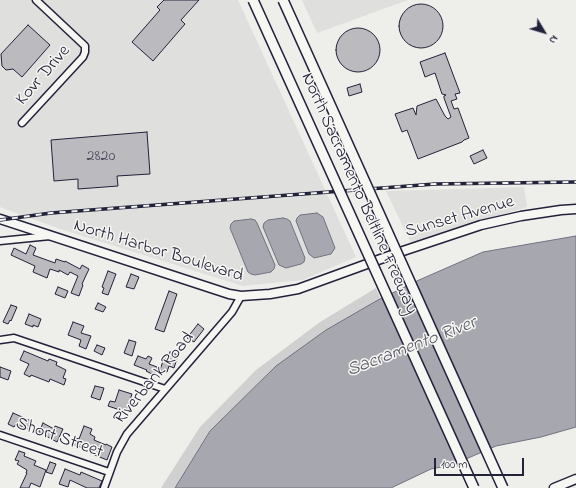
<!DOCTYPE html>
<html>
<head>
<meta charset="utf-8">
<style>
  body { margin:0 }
  #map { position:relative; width:576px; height:488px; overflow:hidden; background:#eeeeeb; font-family:"Indie Flower",sans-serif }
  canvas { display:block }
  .north { position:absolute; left:524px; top:12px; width:40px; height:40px; -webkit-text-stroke:3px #f6f6f2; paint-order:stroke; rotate:128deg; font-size:11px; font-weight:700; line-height:16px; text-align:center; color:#22223b }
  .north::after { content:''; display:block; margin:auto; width:14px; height:18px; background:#22223b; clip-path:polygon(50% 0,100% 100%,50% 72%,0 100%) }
  .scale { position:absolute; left:434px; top:458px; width:90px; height:18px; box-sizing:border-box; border:2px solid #22223b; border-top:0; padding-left:5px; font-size:12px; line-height:14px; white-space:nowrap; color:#22223b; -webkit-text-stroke:3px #f6f6f2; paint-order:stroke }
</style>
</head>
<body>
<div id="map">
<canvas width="576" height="488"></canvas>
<div class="north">N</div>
<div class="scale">100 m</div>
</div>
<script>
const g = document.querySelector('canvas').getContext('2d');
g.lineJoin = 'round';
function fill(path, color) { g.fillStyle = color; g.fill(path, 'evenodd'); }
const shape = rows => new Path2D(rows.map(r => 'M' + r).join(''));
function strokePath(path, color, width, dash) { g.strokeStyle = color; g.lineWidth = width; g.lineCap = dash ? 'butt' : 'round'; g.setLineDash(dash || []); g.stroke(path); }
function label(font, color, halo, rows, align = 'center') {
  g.font = font + ' "Indie Flower",sans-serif'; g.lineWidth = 3; g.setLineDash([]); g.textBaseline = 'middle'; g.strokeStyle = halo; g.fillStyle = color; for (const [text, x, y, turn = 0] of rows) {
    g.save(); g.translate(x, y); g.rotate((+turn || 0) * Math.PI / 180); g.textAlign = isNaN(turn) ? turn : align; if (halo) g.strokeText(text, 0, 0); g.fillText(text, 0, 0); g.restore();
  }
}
const built = shape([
  [0,0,238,0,356,257,303,280,243,286,57,228,0,207],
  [302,0,408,0,317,33],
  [524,187,527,207,411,243,386,191]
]);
const green = shape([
  [376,288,383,305,210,431,175,488,161,488,200,427,256,370,320,322]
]);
const water = shape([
  [317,213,323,217,335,248,331,254,314,258,309,254,296,221,297,218,300,215,317,213],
  [283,218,287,219,290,221,305,258,304,262,301,264,286,268,279,265,263,227,264,223,268,220,283,218],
  [251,219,255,220,257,223,275,265,274,269,271,272,255,275,251,274,248,272,230,228,231,224,234,221,251,219],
  [576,236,576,427,541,437,496,446,452,465,431,469,391,488,175,488,210,431,276,366,326,330,378,300,419,280,483,252,576,236]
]);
const building = shape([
  [164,0,199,0,181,20,185,24,153,61,132,42,160,10,157,7,164,0],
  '399 26a22 22 0 1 1 44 0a22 22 0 1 1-44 0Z',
  [28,25,50,45,22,77,13,69,6,70,2,66,1,54,28,25],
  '336 50a22 22 0 1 1 44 0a22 22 0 1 1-44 0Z',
  [445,53,460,93,455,94,457,99,451,101,454,109,458,108,469,138,464,140,462,142,418,159,407,130,402,132,395,114,413,108,416,115,417,106,436,99,445,116,448,119,451,117,444,98,444,96,446,95,442,94,435,73,425,77,420,62,445,53],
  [360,84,362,92,349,96,347,88,360,84],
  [147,132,150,174,117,176,118,186,78,189,78,179,54,181,51,140,147,132],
  [483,150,487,158,474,164,470,156,483,150],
  [30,245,36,248,33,255,55,263,56,259,65,262,65,261,80,269,82,265,89,269,82,284,83,285,79,296,71,293,78,276,70,272,68,275,59,270,59,272,50,269,47,278,33,272,35,266,11,255,14,248,26,254,30,245],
  [108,271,116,274,108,295,102,293,104,288,102,287,108,271],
  [131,274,139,277,134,289,126,287,131,274],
  [58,287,68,291,65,298,55,294,58,287],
  [169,291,177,294,164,332,155,329,169,291],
  [98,303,106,307,103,312,95,309,98,303],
  [11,305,17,307,11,321,10,320,8,324,3,322,11,305],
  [29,314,41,319,38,327,33,325,33,327,25,324,29,314],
  [73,322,84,326,81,333,91,336,86,349,79,346,81,340,68,335,73,322],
  [198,324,204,329,194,342,187,338,198,324],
  [129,340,136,342,132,356,124,353,129,340],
  [97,345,105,348,102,355,94,351,97,345],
  [24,351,48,361,49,359,57,362,56,365,66,370,63,378,66,379,64,385,50,379,49,382,31,375,30,377,24,374,29,364,20,360,24,351],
  [170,352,178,355,174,368,169,366,167,372,160,370,164,358,168,359,170,352],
  [138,356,146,359,148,356,152,358,149,364,157,367,154,375,146,371,147,370,134,365,138,356],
  [0,367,11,371,8,380,0,377,0,367],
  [95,386,104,388,100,400,91,397,95,386],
  [119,390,132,394,126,412,108,406,110,401,115,402,119,390],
  [13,413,31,421,28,429,16,424,14,427,8,424,13,413],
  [43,423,54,429,55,426,63,429,57,442,39,432,43,423],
  [84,426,92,429,90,434,95,437,94,440,106,445,106,444,112,447,107,460,90,453,90,451,73,444,76,438,79,439,84,426],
  [19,451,25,453,24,456,36,461,34,465,46,470,40,487,31,483,29,488,20,488,27,473,26,473,27,470,17,464,19,461,15,460,19,451],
  [50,462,56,464,52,474,46,472,50,462],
  [65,469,80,475,81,472,102,481,99,488,87,488,70,480,68,487,59,484,65,469]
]);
const minor = shape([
  [22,123,83,57,85,52,85,46,36,0],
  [0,241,50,236],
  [0,340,14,338,165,389],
  [0,435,109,472],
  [104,488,117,452,127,434,232,312,241,296]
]);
const major = shape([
  [0,219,229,294,241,296,270,294,298,289,400,252,481,225,521,216,561,210,576,209],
  [554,488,576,479]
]);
const rail = shape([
  [0,220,51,213,435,184,576,182]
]);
const highwayBridge = shape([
  [253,0,474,488],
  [283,0,503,488]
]);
const numberNames = [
  ["2820",101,157]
];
const streetNames = [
  ["Kovr Drive",44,76,-49],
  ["North Sacramento Beltline Freeway",358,194,66],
  ["Sunset Avenue",460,218,-16],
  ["North Harbor Boulevard",158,252,17],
  ["Riverbank Road",155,379,-50],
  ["Short Street",59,439,19]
];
const waterNames = [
  ["Sacramento River",412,348,-21]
];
fill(built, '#dfdfde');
fill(green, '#d0d0d1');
fill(water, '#a7a7af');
strokePath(water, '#727281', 1);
fill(building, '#bbbbbf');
strokePath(building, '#22223b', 1);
strokePath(minor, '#22223b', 9);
strokePath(major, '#22223b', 11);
strokePath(minor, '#f6f6f2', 6);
strokePath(major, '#f6f6f2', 8);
strokePath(rail, '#22223b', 3.5);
strokePath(rail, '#f6f6f2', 2, [6]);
strokePath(highwayBridge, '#22223b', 12, []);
strokePath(highwayBridge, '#f6f6f2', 9);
label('16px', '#48485c', null, numberNames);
label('18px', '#22223b', '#f6f6f2', streetNames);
label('italic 19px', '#575769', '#f6f6f2', waterNames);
</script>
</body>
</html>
